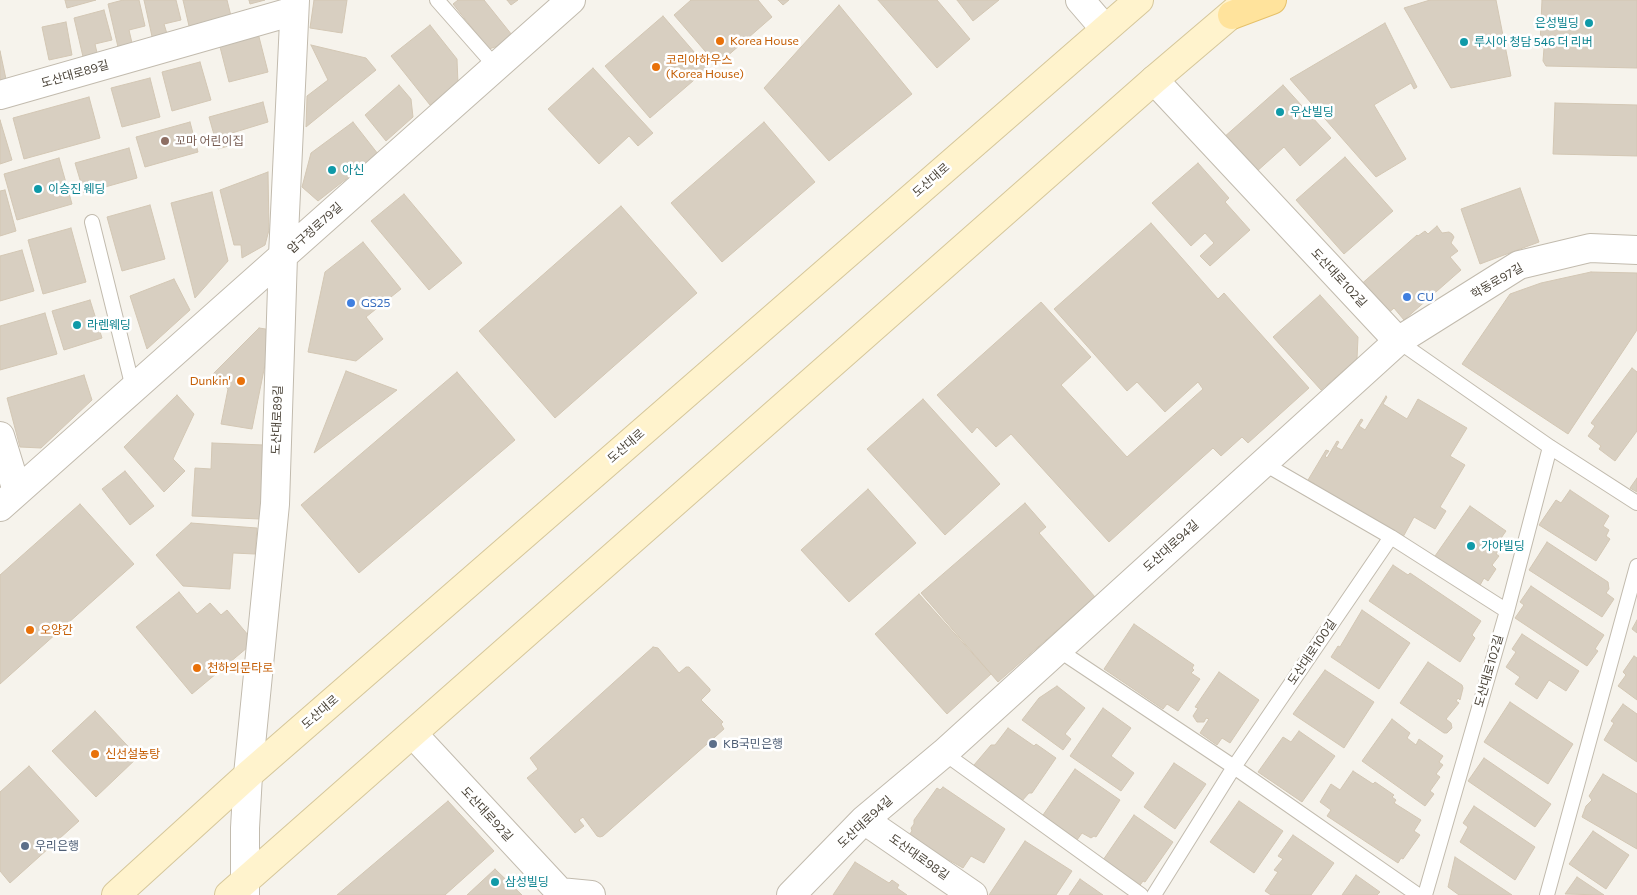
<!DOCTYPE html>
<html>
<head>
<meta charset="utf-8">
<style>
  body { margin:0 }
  canvas { display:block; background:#f6f3ec }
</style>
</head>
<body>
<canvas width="1637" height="895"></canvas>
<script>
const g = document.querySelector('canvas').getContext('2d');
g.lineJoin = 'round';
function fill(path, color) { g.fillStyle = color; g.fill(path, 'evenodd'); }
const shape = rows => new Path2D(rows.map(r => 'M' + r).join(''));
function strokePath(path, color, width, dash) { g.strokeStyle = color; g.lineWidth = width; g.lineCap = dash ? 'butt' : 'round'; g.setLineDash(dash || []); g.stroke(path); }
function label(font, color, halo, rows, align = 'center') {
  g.font = font + ' Commissioner,"Noto Sans KR",sans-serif'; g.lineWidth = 5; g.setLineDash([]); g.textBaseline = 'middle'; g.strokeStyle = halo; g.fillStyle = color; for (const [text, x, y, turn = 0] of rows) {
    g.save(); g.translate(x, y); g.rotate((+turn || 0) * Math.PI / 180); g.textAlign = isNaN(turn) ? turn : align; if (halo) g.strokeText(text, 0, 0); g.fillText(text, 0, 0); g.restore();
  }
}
const building = shape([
  [65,0,96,0,67,8,65,0],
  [123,0,139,0,145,26,129,30,132,43,118,47,108,4,123,0],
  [144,0,176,0,181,20,164,24,168,37,153,41,144,0],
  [183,0,227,0,231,16,189,26,183,0],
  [249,0,265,0,250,4,249,0],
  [314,0,347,0,342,33,310,28,314,0],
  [458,0,484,0,516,40,489,49,453,4,458,0],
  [507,0,518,0,511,5,507,0],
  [691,0,758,0,772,17,717,65,674,15,691,0],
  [778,0,789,0,783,5,778,0],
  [878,0,937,0,970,39,937,68,878,0],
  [957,0,999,0,973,21,957,0],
  [1430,0,1496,0,1511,76,1451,88,1404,8,1430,0],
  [1542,0,1637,0,1637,68,1546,66,1543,61,1544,48,1540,45,1542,0],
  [839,5,912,94,829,161,764,88,839,5],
  [104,10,112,40,95,44,98,57,84,61,74,18,104,10],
  [663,16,708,68,650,118,605,66,663,16],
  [66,22,72,55,49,60,42,27,66,22],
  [1385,23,1417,87,1414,89,1411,83,1374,105,1406,159,1376,177,1290,79,1385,23],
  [430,25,457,59,458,84,430,105,391,56,430,25],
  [258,33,268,72,229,82,219,43,258,33],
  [311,45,366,58,376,70,306,127,307,96,328,80,311,45],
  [0,51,6,79,0,80,0,51],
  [200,62,211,100,172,111,162,72,200,62],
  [593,68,653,133,638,146,629,136,599,164,548,109,593,68],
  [150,78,160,117,122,127,111,88,150,78],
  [399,85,411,99,413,117,386,141,365,115,399,85],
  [1283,85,1331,138,1300,166,1284,147,1255,173,1223,138,1283,85],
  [89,97,100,138,24,159,13,118,89,97],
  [263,102,268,122,232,133,235,144,218,149,209,117,263,102],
  [1555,103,1637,105,1637,156,1553,154,1555,103],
  [0,120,12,160,0,164,0,120],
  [190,122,198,152,145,167,136,137,190,122],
  [353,122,378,154,318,201,302,187,311,153,353,122],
  [764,122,815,182,722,262,671,203,764,122],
  [129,148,137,178,84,193,75,163,129,148],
  [1345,157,1393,211,1344,254,1296,200,1345,157],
  [59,158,72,204,17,220,4,174,59,158],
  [1198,163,1229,198,1225,202,1250,230,1210,266,1200,256,1214,243,1205,233,1191,246,1152,203,1198,163],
  [268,172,269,230,265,245,242,258,241,245,234,245,220,190,268,172],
  [1520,188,1539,242,1480,264,1461,209,1520,188],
  [5,190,16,231,0,236,0,191,5,190],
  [212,192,228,261,195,298,171,203,212,192],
  [404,194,462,263,429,290,371,221,404,194],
  [150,205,165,259,122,271,107,217,150,205],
  [621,206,697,293,555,418,479,331,621,206],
  [1151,223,1218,299,1224,293,1309,388,1248,443,1242,437,1221,456,1213,448,1109,542,1011,434,996,447,977,427,972,433,937,395,1041,302,1091,357,1061,385,1127,457,1203,389,1198,382,1165,412,1137,382,1127,391,1054,309,1151,223],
  [1437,226,1442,233,1449,232,1452,234,1454,237,1451,243,1458,251,1450,257,1461,270,1404,320,1394,308,1384,317,1358,287,1417,235,1418,236,1425,231,1428,234,1437,226],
  [71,228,86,282,43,294,28,240,71,228],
  [363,242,401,289,366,317,383,339,356,361,308,352,325,272,363,242],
  [22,250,34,291,0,301,0,256,22,250],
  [1591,272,1637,273,1637,330,1568,434,1462,364,1510,294,1541,283,1591,272],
  [174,279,190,310,147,349,130,296,174,279],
  [1320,295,1358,337,1357,359,1321,390,1273,337,1320,295],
  [90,300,102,338,64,350,52,311,90,300],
  [45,313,57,354,0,370,0,326,45,313],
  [259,328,272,330,252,429,221,424,228,389,213,374,259,328],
  [1632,368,1637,372,1637,431,1615,461,1599,449,1601,446,1588,436,1595,426,1591,423,1632,368],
  [346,371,397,390,314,453,346,371],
  [457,372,515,440,359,573,301,505,457,372],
  [84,375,92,400,41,448,20,447,7,398,84,375],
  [177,395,194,414,173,459,185,471,164,492,124,447,177,395],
  [1386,396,1387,397,1383,404,1407,419,1418,399,1467,428,1450,456,1465,465,1440,507,1446,511,1435,529,1414,517,1403,537,1313,486,1315,484,1308,480,1326,450,1329,451,1325,456,1327,458,1337,441,1339,442,1336,447,1342,450,1361,419,1363,420,1359,426,1365,430,1386,396],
  [923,399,1000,484,945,535,867,449,923,399],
  [212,443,264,445,260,519,192,516,195,468,211,469,212,443],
  [125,471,154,506,130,525,102,489,125,471],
  [1637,478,1637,492,1630,488,1637,478],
  [868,489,916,543,849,602,801,550,868,489],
  [1570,490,1609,516,1603,526,1609,530,1606,536,1610,539,1596,561,1539,525,1556,500,1561,503,1570,490],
  [1025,503,1046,527,1039,533,1095,597,998,682,921,593,1025,503],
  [80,504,134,564,0,684,0,575,80,504],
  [1470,506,1506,531,1497,544,1501,546,1496,554,1499,556,1492,565,1496,569,1488,581,1484,578,1479,587,1435,556,1470,506],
  [191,523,257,528,255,554,233,553,230,589,183,586,156,555,191,523],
  [1547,542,1608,582,1609,589,1606,593,1614,599,1602,617,1529,570,1547,542],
  [1393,565,1408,575,1410,573,1481,621,1472,635,1475,638,1460,662,1369,601,1393,565],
  [1531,586,1604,635,1595,649,1598,651,1587,666,1515,618,1524,605,1520,602,1531,586],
  [179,592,197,614,210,603,221,615,227,610,254,642,192,694,136,627,179,592],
  [919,594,991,674,947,714,875,634,919,594],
  [1362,610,1410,643,1379,689,1331,657,1338,646,1340,647,1362,610],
  [1637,620,1637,633,1632,629,1637,620],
  [1134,624,1194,665,1192,668,1194,670,1191,673,1200,679,1178,711,1167,704,1163,709,1104,669,1134,624],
  [1522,634,1579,671,1566,691,1549,680,1537,699,1515,684,1520,677,1506,667,1516,652,1512,649,1522,634],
  [653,647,658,648,679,673,686,667,689,667,710,689,710,691,701,700,723,722,721,724,724,729,603,836,600,837,597,836,583,817,579,820,584,826,575,833,527,778,538,769,530,758,653,647],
  [1634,656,1637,658,1637,700,1618,686,1626,675,1623,672,1634,656],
  [1428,662,1462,685,1463,688,1460,700,1458,698,1456,701,1459,703,1446,719,1451,723,1452,728,1447,733,1444,733,1400,703,1428,662],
  [1325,670,1374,702,1344,748,1293,714,1325,670],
  [1219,672,1259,700,1230,743,1222,738,1217,745,1200,733,1209,719,1206,718,1204,722,1197,722,1193,716,1198,708,1195,707,1219,672],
  [1057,686,1085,708,1065,734,1071,739,1063,750,1022,720,1039,698,1057,686],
  [1510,702,1573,744,1548,784,1484,742,1510,702],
  [1623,704,1637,714,1637,762,1604,740,1614,723,1611,721,1623,704],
  [1103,708,1131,728,1111,756,1134,773,1121,791,1070,756,1103,708],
  [95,711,138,757,96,797,52,751,95,711],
  [1392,719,1410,733,1407,738,1416,745,1419,739,1443,756,1439,762,1443,765,1436,774,1440,777,1430,791,1434,794,1425,806,1362,761,1392,719],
  [1008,728,1034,746,1036,744,1056,758,1032,793,1029,793,1021,802,978,772,980,770,974,765,991,745,995,745,1008,728],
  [1299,731,1335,756,1302,802,1258,772,1283,737,1291,742,1299,731],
  [1484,758,1551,804,1535,827,1468,781,1484,758],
  [1174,763,1206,784,1175,829,1144,807,1174,763],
  [29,766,79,821,10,883,0,871,0,792,29,766],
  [1075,769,1120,800,1096,837,1094,836,1091,838,1082,833,1077,840,1043,815,1075,769],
  [1353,771,1373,784,1375,782,1394,795,1392,797,1396,800,1394,803,1421,820,1414,831,1420,835,1403,859,1401,858,1398,863,1327,816,1331,810,1320,802,1331,784,1340,790,1353,771],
  [1603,774,1637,794,1637,849,1582,817,1586,806,1592,800,1589,796,1603,774],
  [943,787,1005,829,984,863,971,856,963,868,949,860,946,863,909,835,912,831,911,828,914,824,914,820,937,788,940,790,943,787],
  [448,801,494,851,445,895,337,895,448,801],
  [1239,801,1283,831,1254,873,1210,842,1239,801],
  [1474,806,1535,847,1515,880,1460,842,1468,827,1463,823,1474,806],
  [1134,815,1173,842,1145,882,1143,881,1138,888,1101,863,1134,815],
  [1593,831,1629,855,1606,889,1569,864,1593,831],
  [1293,835,1334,863,1311,895,1271,895,1265,891,1278,872,1274,870,1283,859,1278,856,1293,835],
  [1025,841,1072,871,1056,895,989,895,1025,841],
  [1455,857,1512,895,1459,895,1448,887,1455,857],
  [855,862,889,883,892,880,899,885,897,888,907,895,833,895,855,862],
  [495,869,522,895,467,895,495,869],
  [1356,875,1380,892,1377,895,1342,895,1356,875],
  [1577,877,1604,895,1565,894,1577,877],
  [1080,879,1103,895,1069,895,1080,879]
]);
const service = shape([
  [437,0,496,67],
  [92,222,133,388],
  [1398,341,1550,447,1637,503],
  [1263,463,1391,537,1507,611],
  [1057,649,1234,767,1418,895],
  [944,753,1141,895],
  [1154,895,1234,767,1391,537],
  [1425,895,1507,611,1550,447],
  [1547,895,1637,566]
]);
const minor = shape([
  [1080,0,1105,29],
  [1154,80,1398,341],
  [0,95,294,11],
  [0,436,17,491],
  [0,507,571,0],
  [413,734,560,892,560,895],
  [864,820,973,895],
  [560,892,591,895],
  [245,895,245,828,248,775,275,504,283,256,295,0],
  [791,895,864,820,944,753,1398,341,1519,265,1590,248,1637,250]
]);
const secondary = shape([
  [116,895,248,775,1139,0],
  [229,895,1154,80,1248,0]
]);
const primary = shape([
  [1232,15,1272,0]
]);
const markers = [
  [1589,23,5,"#0f9aa8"],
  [720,41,5,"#e8710a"],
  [1464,42,5,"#0f9aa8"],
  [656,67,5,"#e8710a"],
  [1280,112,5,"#0f9aa8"],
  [165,141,5,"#8d6e63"],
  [332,170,5,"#0f9aa8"],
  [38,189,5,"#0f9aa8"],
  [1407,297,5,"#3f7fe0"],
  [351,303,5,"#3f7fe0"],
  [77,325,5,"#0f9aa8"],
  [241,381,5,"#e8710a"],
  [1471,546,5,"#0f9aa8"],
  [30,630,5,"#e8710a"],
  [197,668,5,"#e8710a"],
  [713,744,5,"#5c6f8a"],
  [95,754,5,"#e8710a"],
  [25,846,5,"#5c6f8a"],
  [495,882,5,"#0f9aa8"]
];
const cultureNames = [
  ["은성빌딩",1579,23,"right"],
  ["루시아 청담 546 더 리버",1474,42],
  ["우산빌딩",1290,112],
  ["아신",342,170],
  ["이승진 웨딩",48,189],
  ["라렌웨딩",87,325],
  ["가야빌딩",1481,546],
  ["삼성빌딩",505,882]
];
const foodNames = [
  ["Korea House",730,41],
  ["코리아하우스",666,60],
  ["(Korea House)",666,74],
  ["Dunkin'",231,381,"right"],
  ["오양간",40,630],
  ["천하의문타로",207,668],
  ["신선설농탕",105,754]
];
const streetNames = [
  ["도산대로89길",75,74,-16],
  ["도산대로",931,180,-41],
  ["압구정로79길",315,228,-42],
  ["도산대로102길",1339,278,47],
  ["학동로97길",1497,281,-30],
  ["도산대로89길",277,420,-88],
  ["도산대로",626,446,-41],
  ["도산대로94길",1171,546,-42],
  ["도산대로100길",1312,652,-56],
  ["도산대로102길",1489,671,-74],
  ["도산대로",320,712,-41],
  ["도산대로92길",487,814,47],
  ["도산대로94길",865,822,-43],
  ["도산대로98길",919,857,35]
];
const educationNames = [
  ["꼬마 어린이집",175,141]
];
const shopNames = [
  ["CU",1417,297],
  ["GS25",361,303]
];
const serviceNames = [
  ["KB국민은행",723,744],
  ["우리은행",35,846]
];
fill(building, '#d8cfc1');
strokePath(building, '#d3c7b4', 1);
strokePath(service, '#c2bbae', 16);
strokePath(minor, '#c2bbae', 30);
strokePath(secondary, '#d6c79b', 30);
strokePath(primary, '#e6c16a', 30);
strokePath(service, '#fff', 14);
strokePath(minor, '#fff', 28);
strokePath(secondary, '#fff3cd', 28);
strokePath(primary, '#ffe39c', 28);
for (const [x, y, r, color] of markers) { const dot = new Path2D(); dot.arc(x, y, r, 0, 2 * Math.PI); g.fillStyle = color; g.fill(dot); strokePath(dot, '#fff', 2); }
label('12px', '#0d838f', '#fff', cultureNames, 'left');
label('12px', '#c56008', '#fff', foodNames, 'left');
label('12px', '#4b4439', '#fff', streetNames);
label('12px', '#785e54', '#fff', educationNames, 'left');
label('12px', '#366cbe', '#fff', shopNames, 'left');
label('12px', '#4e5e75', '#fff', serviceNames, 'left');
</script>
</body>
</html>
